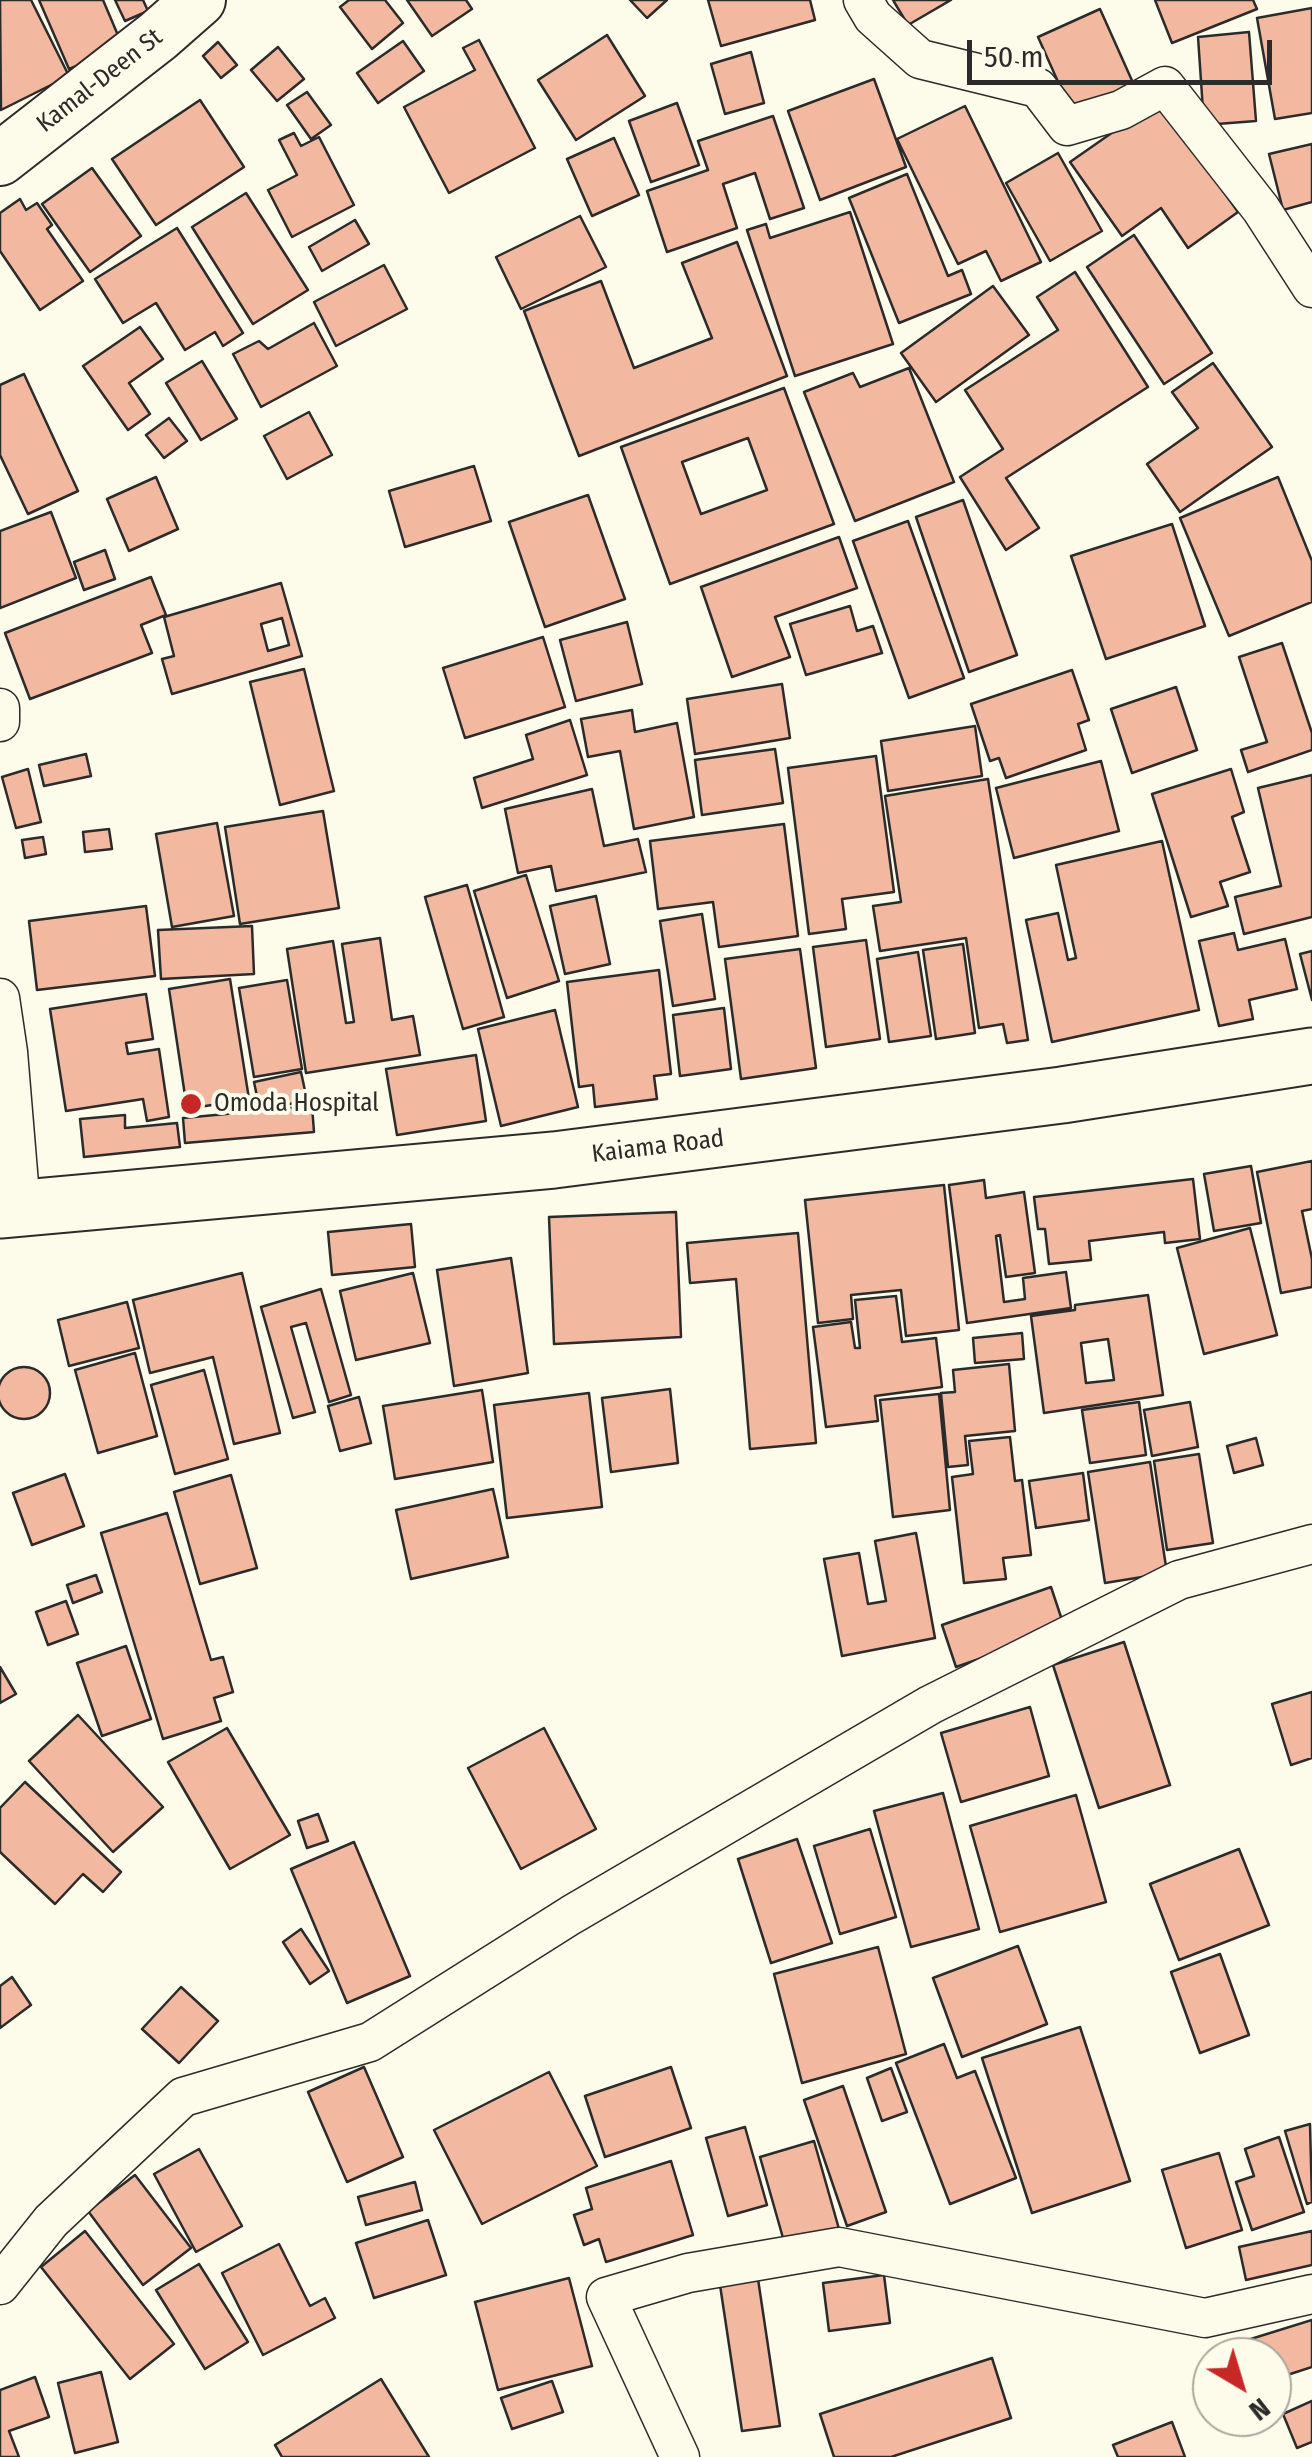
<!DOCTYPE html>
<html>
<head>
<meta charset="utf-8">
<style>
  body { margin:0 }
  #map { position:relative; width:1312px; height:2457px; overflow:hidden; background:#fdfbea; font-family:"Fira Sans Condensed",sans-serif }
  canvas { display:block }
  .north { position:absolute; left:1192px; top:2337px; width:100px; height:100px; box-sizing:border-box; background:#fdfbea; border:2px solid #a9a89e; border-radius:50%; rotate:142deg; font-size:28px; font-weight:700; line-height:40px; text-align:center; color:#2b2b2b }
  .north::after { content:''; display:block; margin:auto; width:35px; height:45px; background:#c62828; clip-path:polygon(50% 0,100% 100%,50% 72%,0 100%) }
  .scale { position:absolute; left:967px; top:40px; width:305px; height:45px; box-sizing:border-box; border:5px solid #2b2b2b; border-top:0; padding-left:12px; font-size:30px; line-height:35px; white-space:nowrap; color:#2b2b2b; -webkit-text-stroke:8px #fdfbea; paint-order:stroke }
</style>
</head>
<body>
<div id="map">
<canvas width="1312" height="2457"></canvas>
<div class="north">N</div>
<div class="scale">50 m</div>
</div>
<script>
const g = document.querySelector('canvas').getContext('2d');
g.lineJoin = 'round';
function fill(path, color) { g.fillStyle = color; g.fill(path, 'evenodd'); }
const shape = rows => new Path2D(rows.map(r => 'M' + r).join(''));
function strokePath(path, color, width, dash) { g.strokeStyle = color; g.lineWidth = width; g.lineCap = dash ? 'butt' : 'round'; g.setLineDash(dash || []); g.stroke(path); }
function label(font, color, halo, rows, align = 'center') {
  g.font = font + ' "Fira Sans Condensed",sans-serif'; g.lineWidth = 8; g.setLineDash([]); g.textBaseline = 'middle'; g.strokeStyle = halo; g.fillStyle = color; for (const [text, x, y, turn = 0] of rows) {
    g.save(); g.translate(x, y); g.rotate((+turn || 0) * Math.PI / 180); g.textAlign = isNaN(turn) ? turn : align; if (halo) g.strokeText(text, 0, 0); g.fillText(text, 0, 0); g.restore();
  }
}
const building = shape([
  [0,0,31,0,69,76,1,110,0,0],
  [39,0,103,0,123,47,69,69,39,0],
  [115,0,143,0,148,11,125,21,115,0],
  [349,0,385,0,403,23,372,49,340,7,349,0],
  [407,0,466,0,472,9,432,36,407,0],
  [630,0,667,0,647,18,630,0],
  [708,0,810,0,815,20,721,46,708,0],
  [893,0,951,0,908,25,893,0],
  [1155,0,1253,0,1257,9,1172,43,1155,0],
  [1312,8,1312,113,1275,119,1257,18,1312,8],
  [1100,9,1134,85,1072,113,1038,37,1100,9],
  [1249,32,1256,121,1204,125,1198,37,1249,32],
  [607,35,645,96,576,140,538,80,607,35],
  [479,40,535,148,449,193,404,107,475,70,463,48,479,40],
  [403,41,424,71,378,103,357,73,403,41],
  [218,42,237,65,221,78,203,56,218,42],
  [278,47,304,79,277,101,251,70,278,47],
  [751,52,764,103,725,114,711,64,751,52],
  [874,79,906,167,820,200,788,111,874,79],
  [307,92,331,125,311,139,287,105,307,92],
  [200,100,244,167,156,225,112,159,200,100],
  [1159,100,1238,212,1188,248,1161,208,1122,236,1070,162,1159,100],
  [677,103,699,165,651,182,629,121,677,103],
  [965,106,1041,262,1001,281,986,251,958,264,897,139,965,106],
  [773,116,804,208,770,219,755,173,723,184,737,228,667,252,647,191,708,170,698,141,773,116],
  [294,133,301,146,319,137,354,205,292,237,268,190,297,175,279,140,294,133],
  [614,138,639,195,592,216,567,159,614,138],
  [1312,144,1312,202,1283,210,1269,154,1312,144],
  [1058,153,1102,231,1050,261,1006,183,1058,153],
  [92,168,141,236,90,272,42,204,92,168],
  [907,174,948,276,962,270,971,294,899,323,849,198,907,174],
  [246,193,308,290,253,324,192,227,246,193],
  [20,199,26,210,37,203,52,225,47,229,83,281,40,310,0,251,0,213,20,199],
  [850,212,893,344,795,376,747,230,766,224,770,238,850,212],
  [580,216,606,267,521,309,496,257,580,216],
  [355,220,369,244,322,271,309,247,355,220],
  [177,228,243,333,223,346,215,332,185,350,156,303,123,323,95,279,177,228],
  [1134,235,1212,353,1164,384,1087,267,1134,235],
  [737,242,787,376,579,456,524,311,601,281,634,368,712,338,682,263,737,242],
  [384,265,407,309,336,346,314,302,384,265],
  [1075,272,1148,387,1006,478,1039,528,1006,550,960,477,1003,449,965,390,1058,330,1037,297,1075,272],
  [993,286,1029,335,936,402,901,353,993,286],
  [314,323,337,366,261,407,233,354,259,341,268,349,314,323],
  [140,327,163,359,129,383,150,414,128,430,83,366,140,327],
  [202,361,237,419,201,440,166,383,202,361],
  [1213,363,1272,447,1180,512,1147,464,1198,428,1172,392,1213,363],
  [909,368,954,482,855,521,804,392,853,373,860,387,909,368],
  [24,374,78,491,28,514,0,455,0,385,24,374],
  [784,388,834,524,670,584,621,447,784,388],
  [748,438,767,490,701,514,682,462,748,438],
  [309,412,332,455,287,479,264,436,309,412],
  [169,418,187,441,164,458,146,435,169,418],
  [474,466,491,521,405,547,389,491,474,466],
  [156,477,178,529,129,551,107,499,156,477],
  [1278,477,1312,561,1312,602,1229,636,1180,518,1278,477],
  [588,495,625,599,545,627,509,522,588,495],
  [963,500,1017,655,969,672,916,517,963,500],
  [51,512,76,578,0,608,0,531,51,512],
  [908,521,964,678,909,698,853,541,908,521],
  [1172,524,1205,626,1106,659,1071,556,1172,524],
  [839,537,857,588,775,617,790,657,732,677,701,587,839,537],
  [105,550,115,579,84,590,74,562,105,550],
  [151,577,166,615,141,625,152,653,30,699,5,633,151,577],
  [281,583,302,656,172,694,162,659,174,656,164,617,281,583],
  [282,618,289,645,268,651,261,624,282,618],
  [850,606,857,631,873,626,882,653,806,675,790,624,850,606],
  [627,622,642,684,576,701,560,640,627,622],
  [543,637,565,707,465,738,443,668,543,637],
  [1282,643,1312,733,1312,750,1248,772,1241,750,1267,742,1239,657,1282,643],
  [304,669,334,791,280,805,250,682,304,669],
  [1072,670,1089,720,1078,724,1086,750,1006,778,999,758,990,761,971,704,1072,670],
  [782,684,790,738,695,754,687,699,782,684],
  [1176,687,1197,750,1132,773,1111,709,1176,687],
  [632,710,635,732,677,723,694,817,634,829,620,751,588,757,581,719,632,710],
  [570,720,587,775,482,808,474,778,533,759,526,735,570,720],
  [975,726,982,776,888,791,881,741,975,726],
  [775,749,783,803,702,815,695,760,775,749],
  [86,754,91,776,44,786,39,765,86,754],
  [876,756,894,892,842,899,846,929,809,934,788,768,876,756],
  [1101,761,1119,831,1014,858,996,788,1101,761],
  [28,769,41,822,16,828,2,777,28,769],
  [1231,769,1244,812,1232,817,1250,872,1220,882,1228,906,1191,917,1152,794,1231,769],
  [1312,775,1312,917,1244,934,1235,897,1281,886,1258,788,1312,775],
  [988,779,1028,1040,1007,1043,1003,1024,979,1028,966,938,880,951,873,906,901,902,885,796,988,779],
  [592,789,604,846,638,839,646,872,556,891,551,866,518,873,505,809,592,789],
  [323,811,339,908,240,924,225,827,323,811],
  [217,823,234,916,172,927,156,834,217,823],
  [784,824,798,936,719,947,713,902,658,909,650,841,784,824],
  [109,829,112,849,85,852,83,832,109,829],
  [43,837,46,854,25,858,22,840,43,837],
  [1162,841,1199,1010,1052,1042,1026,920,1058,913,1068,960,1076,958,1056,865,1162,841],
  [526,875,559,981,507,998,474,891,526,875],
  [467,885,504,1017,463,1029,425,897,467,885],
  [596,896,610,964,565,974,550,906,596,896],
  [146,906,155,976,37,990,29,921,146,906],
  [702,914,715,999,673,1006,660,921,702,914],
  [252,926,254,974,161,979,158,930,252,926],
  [1234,933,1238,950,1285,939,1297,989,1249,1000,1253,1019,1219,1026,1199,941,1234,933],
  [380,938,392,1020,413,1016,420,1055,306,1073,287,949,333,941,346,1023,354,1022,342,944,380,938],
  [866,940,880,1039,826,1047,813,947,866,940],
  [963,944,975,1033,936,1039,923,950,963,944],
  [800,949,816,1068,741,1079,725,959,800,949],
  [1312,951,1312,1000,1300,954,1312,951],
  [918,952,931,1036,889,1042,877,959,918,952],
  [659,970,671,1074,654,1076,657,1099,595,1107,593,1085,579,1087,567,982,659,970],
  [230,979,249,1099,187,1109,169,989,230,979],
  [287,980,302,1069,254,1077,239,988,287,980],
  [146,994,153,1039,126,1043,128,1054,159,1049,169,1117,147,1121,143,1099,66,1111,50,1009,146,994],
  [724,1008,731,1069,680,1076,673,1015,724,1008],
  [555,1010,578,1107,501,1126,478,1029,555,1010],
  [476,1055,486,1121,397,1135,386,1069,476,1055],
  [301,1072,307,1100,260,1111,254,1082,301,1072],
  [312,1106,314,1132,185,1143,183,1118,312,1106],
  [125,1115,125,1128,177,1123,180,1147,84,1157,80,1119,125,1115],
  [1312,1161,1312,1209,1302,1211,1312,1259,1312,1287,1281,1293,1257,1172,1312,1161],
  [1251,1166,1261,1223,1214,1231,1204,1174,1251,1166],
  [1193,1179,1200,1239,1165,1243,1164,1232,1089,1241,1091,1260,1049,1264,1045,1229,1038,1229,1034,1197,1193,1179],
  [984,1180,986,1198,1024,1192,1035,1273,1006,1277,1000,1235,996,1236,1004,1302,1025,1299,1023,1278,1066,1272,1071,1308,967,1323,949,1185,984,1180],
  [944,1185,959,1330,906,1336,901,1290,851,1295,853,1319,818,1323,805,1200,944,1185],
  [676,1212,681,1337,554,1344,549,1217,676,1212],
  [411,1224,415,1267,332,1275,328,1232,411,1224],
  [1250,1228,1277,1335,1204,1354,1177,1248,1250,1228],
  [798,1233,816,1443,750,1449,736,1279,690,1283,687,1243,798,1233],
  [511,1258,528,1373,454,1386,437,1270,511,1258],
  [242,1273,280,1433,234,1444,213,1357,150,1373,133,1300,242,1273],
  [413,1273,430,1343,356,1360,340,1291,413,1273],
  [321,1289,351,1395,329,1402,306,1323,291,1327,315,1412,293,1418,261,1307,321,1289],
  [1148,1295,1163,1395,1044,1413,1031,1316,1075,1310,1075,1305,1148,1295],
  [1108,1339,1114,1380,1086,1383,1081,1343,1108,1339],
  [896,1296,902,1342,936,1338,942,1387,875,1396,878,1421,826,1427,813,1327,851,1322,855,1348,860,1348,855,1300,896,1296],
  [127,1302,139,1348,69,1366,58,1320,127,1302],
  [1022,1333,1024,1359,975,1363,973,1338,1022,1333],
  [135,1353,157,1436,98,1453,75,1370,135,1353],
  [1009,1364,1015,1431,965,1436,968,1465,948,1467,941,1393,955,1392,953,1370,1009,1364],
  '-2 1393a26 26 0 1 1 52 0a26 26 0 1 1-52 0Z',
  [204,1370,228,1459,175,1474,151,1385,204,1370],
  [670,1389,678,1463,611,1472,602,1398,670,1389],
  [482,1390,493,1462,395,1479,383,1406,482,1390],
  [589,1393,602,1507,507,1518,494,1405,589,1393],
  [939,1394,950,1510,893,1517,880,1400,939,1394],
  [359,1397,371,1443,340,1451,328,1406,359,1397],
  [1139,1402,1146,1455,1090,1463,1082,1410,1139,1402],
  [1190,1402,1198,1447,1152,1456,1144,1410,1190,1402],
  [1010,1437,1015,1481,1022,1480,1031,1555,1003,1558,1006,1579,964,1583,952,1477,973,1474,969,1441,1010,1437],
  [1256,1438,1263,1465,1234,1473,1227,1446,1256,1438],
  [1199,1454,1213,1543,1167,1550,1154,1461,1199,1454],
  [1150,1462,1167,1573,1105,1583,1088,1472,1150,1462],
  [1083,1473,1089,1520,1036,1528,1029,1481,1083,1473],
  [65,1474,84,1526,32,1545,13,1493,65,1474],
  [231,1475,257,1568,200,1584,174,1492,231,1475],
  [493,1489,508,1557,411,1579,396,1510,493,1489],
  [167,1513,211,1660,223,1657,233,1692,214,1698,221,1721,163,1739,101,1533,167,1513],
  [916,1533,935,1638,842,1656,824,1559,859,1553,868,1604,886,1601,875,1541,916,1533],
  [96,1575,102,1592,73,1603,67,1585,96,1575],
  [1051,1587,1065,1629,956,1667,942,1625,1051,1587],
  [66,1601,78,1634,48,1645,36,1612,66,1601],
  [1124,1642,1170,1785,1099,1808,1053,1665,1124,1642],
  [126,1646,151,1719,102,1736,77,1663,126,1646],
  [0,1667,16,1694,0,1703,0,1667],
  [1312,1692,1312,1758,1291,1765,1272,1704,1312,1692],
  [1030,1707,1049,1776,961,1802,941,1733,1030,1707],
  [78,1715,163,1807,113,1852,29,1761,78,1715],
  [227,1728,290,1835,230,1869,168,1762,227,1728],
  [544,1728,596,1829,521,1869,468,1768,544,1728],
  [25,1782,121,1872,103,1892,83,1874,55,1904,0,1852,0,1808,25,1782],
  [943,1793,979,1929,911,1947,874,1811,943,1793],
  [1076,1795,1106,1902,1000,1932,970,1826,1076,1795],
  [318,1814,328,1841,307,1848,298,1821,318,1814],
  [870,1829,896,1917,840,1934,814,1846,870,1829],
  [797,1839,832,1943,771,1963,738,1859,797,1839],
  [354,1842,410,1976,347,2003,291,1869,354,1842],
  [1239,1849,1269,1925,1179,1960,1150,1884,1239,1849],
  [301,1929,329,1971,310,1984,283,1942,301,1929],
  [1018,1946,1047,2024,962,2057,933,1978,1018,1946],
  [878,1947,906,2054,802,2083,774,1974,878,1947],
  [1220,1954,1249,2035,1200,2053,1171,1972,1220,1954],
  [12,1977,31,2005,0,2028,0,1986,12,1977],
  [181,1987,218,2021,179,2063,142,2029,181,1987],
  [1080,2027,1130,2181,1032,2213,982,2058,1080,2027],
  [944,2044,957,2078,975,2071,1016,2178,950,2204,896,2063,944,2044],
  [364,2067,403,2157,347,2182,308,2092,364,2067],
  [671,2067,691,2128,605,2157,585,2096,671,2067],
  [891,2068,907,2112,882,2121,867,2078,891,2068],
  [549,2072,597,2166,482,2224,434,2130,549,2072],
  [843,2086,886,2212,847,2226,804,2100,843,2086],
  [1310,2124,1312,2202,1307,2204,1285,2131,1310,2124],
  [745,2127,767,2205,728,2216,706,2138,745,2127],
  [1279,2137,1304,2212,1252,2230,1236,2182,1254,2176,1245,2149,1279,2137],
  [814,2141,839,2229,785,2245,760,2157,814,2141],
  [199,2149,242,2226,196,2252,154,2174,199,2149],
  [1219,2153,1242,2230,1186,2248,1162,2170,1219,2153],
  [671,2161,693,2235,606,2262,599,2239,584,2245,574,2215,592,2209,586,2188,671,2161],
  [135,2175,191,2248,143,2285,88,2211,135,2175],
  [415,2182,422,2210,366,2225,358,2197,415,2182],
  [428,2220,446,2275,374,2298,356,2243,428,2220],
  [85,2231,174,2344,130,2379,41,2267,85,2231],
  [1312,2231,1312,2265,1246,2280,1239,2247,1312,2231],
  [279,2244,310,2306,325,2298,335,2318,263,2355,222,2273,279,2244],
  [199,2264,248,2342,205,2369,156,2290,199,2264],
  [884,2275,890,2323,829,2331,823,2283,884,2275],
  [569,2278,592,2366,498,2390,475,2302,569,2278],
  [758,2279,780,2426,742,2431,720,2285,758,2279],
  [1312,2320,1312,2367,1272,2380,1272,2357,1228,2357,1225,2347,1312,2320],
  [992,2358,1011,2418,891,2457,834,2457,820,2414,992,2358],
  [101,2372,118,2442,75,2453,58,2383,101,2372],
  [35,2377,49,2417,9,2431,19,2457,0,2457,0,2390,35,2377],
  [381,2379,429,2457,282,2457,275,2445,381,2379],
  [552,2381,563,2412,512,2429,501,2398,552,2381],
  [1312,2401,1312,2442,1297,2448,1283,2414,1312,2401],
  [1172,2422,1185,2457,1118,2457,1113,2445,1172,2422]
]);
const street = shape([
  [863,0,873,17,920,59,1038,88,1067,126,1121,110,1165,86,1261,209,1312,288],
  [0,708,0,722],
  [0,998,8,1052,21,1208],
  [0,2285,51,2221,183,2097,370,2042,571,1915,930,1705,1179,1580,1312,1544],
  [680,2457,606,2297,688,2273,839,2247,1205,2318,1312,2294]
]);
const secondary = shape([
  [0,159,158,36,199,0]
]);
const highway = shape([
  [0,1210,554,1160,1062,1095,1312,1056]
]);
const markers = [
  [191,1104,12,"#c62828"]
];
const streetNames = [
  ["Kamal-Deen St",100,81,-38],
  ["Kaiama Road",658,1147,-7]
];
const poiNames = [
  ["Omoda Hospital",214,1104]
];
fill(building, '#f2b8a0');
strokePath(building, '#2b2b2b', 2.5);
strokePath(street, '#2b2b2b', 41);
strokePath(secondary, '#2b2b2b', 56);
strokePath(highway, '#2b2b2b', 59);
strokePath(street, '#fdfbea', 38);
strokePath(secondary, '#fdfbea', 52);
strokePath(highway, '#fdfbea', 55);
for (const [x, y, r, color] of markers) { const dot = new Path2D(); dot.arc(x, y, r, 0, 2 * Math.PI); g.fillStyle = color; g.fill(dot); strokePath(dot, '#fdfbea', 4); }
label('25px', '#2b2b2b', '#fdfbea', streetNames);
label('25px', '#2b2b2b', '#fdfbea', poiNames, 'left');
</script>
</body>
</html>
